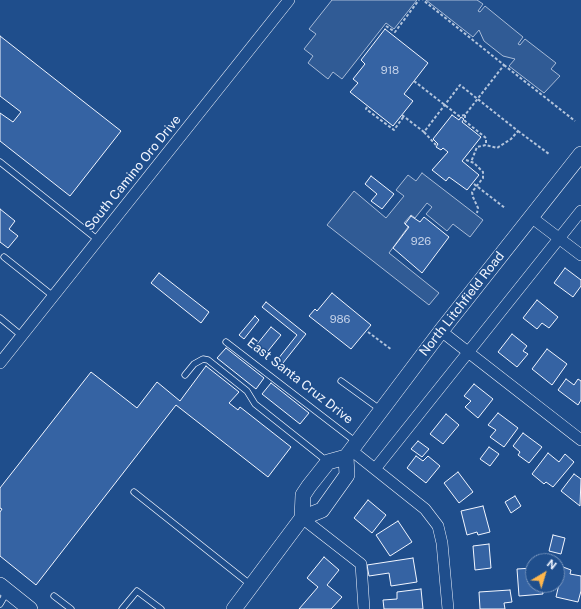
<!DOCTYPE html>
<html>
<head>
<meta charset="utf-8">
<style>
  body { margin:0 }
  #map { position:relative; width:581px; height:609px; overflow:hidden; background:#1f4e8c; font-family:"Public Sans",sans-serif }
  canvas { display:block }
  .north { position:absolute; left:525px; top:553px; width:40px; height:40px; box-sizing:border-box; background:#1f4e8c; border:1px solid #7391ba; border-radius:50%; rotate:38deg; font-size:11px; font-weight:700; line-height:16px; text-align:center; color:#f2f6ff }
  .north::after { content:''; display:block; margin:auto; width:14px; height:18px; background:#ffb74d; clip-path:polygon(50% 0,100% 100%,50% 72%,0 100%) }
</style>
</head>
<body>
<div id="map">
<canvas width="581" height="609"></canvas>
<div class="north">N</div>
</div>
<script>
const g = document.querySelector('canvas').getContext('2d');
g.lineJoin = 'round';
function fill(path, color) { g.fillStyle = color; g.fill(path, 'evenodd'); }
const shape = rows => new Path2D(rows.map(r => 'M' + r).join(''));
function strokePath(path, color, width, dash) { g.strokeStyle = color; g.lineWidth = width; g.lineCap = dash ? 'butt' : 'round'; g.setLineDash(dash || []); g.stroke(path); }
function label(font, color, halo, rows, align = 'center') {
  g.font = font + ' "Public Sans",sans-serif'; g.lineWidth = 3; g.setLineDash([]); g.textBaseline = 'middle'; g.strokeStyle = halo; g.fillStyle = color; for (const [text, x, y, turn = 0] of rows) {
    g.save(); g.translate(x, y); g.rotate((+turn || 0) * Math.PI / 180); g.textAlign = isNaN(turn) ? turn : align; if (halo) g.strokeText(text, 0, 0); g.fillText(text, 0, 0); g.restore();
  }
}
const built = shape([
  [332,0,417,0,394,29,386,23,342,79,333,72,328,79,308,63,313,56,304,49,316,34,309,29,332,0],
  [426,0,477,0,483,4,478,11,480,12,485,6,523,37,518,44,520,45,525,39,556,63,551,69,560,76,544,93,509,66,515,59,503,56,484,41,479,30,473,37,426,0],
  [422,173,483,220,470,237,453,224,447,231,426,214,432,207,427,203,415,218,411,215,404,223,408,227,389,253,439,293,429,305,327,225,354,191,386,218,404,196,396,190,408,175,416,181,422,173]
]);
const building = shape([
  [385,29,428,63,404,94,413,101,393,126,350,92,358,83,353,79,365,64,361,60,385,29],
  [0,36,121,131,70,196,0,141,0,113,13,122,21,112,0,96,0,36],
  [452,115,459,120,461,117,464,119,462,122,481,137,462,161,479,175,467,190,449,177,446,181,432,170,448,152,443,148,441,150,436,147,438,144,433,139,452,115],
  [371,176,394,194,382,209,371,201,377,194,365,184,371,176],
  [0,209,15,221,9,229,18,236,8,248,0,242,0,209],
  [411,216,420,222,424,217,449,237,422,273,393,248,409,227,405,224,411,216],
  [565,268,581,280,581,286,573,297,554,283,565,268],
  [159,273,209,312,201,323,151,283,159,273],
  [332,293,371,325,351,349,309,316,315,309,317,311,332,293],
  [537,300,558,317,549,328,542,323,537,329,523,318,537,300],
  [266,302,306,334,279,368,274,364,297,335,262,307,266,302],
  [255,316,259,320,244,339,239,335,255,316],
  [271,327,281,335,264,356,254,348,271,327],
  [512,334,527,346,523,351,528,354,517,367,498,352,512,334],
  [226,348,264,378,256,389,217,358,226,348],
  [547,349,567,364,552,385,532,369,547,349],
  [206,366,239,392,229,403,238,410,240,407,291,447,268,477,176,405,36,585,0,556,0,512,2,509,0,508,0,488,91,372,137,408,157,382,180,401,206,366],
  [566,379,574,385,578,379,581,381,581,400,578,405,558,390,566,379],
  [271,383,309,413,300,424,262,394,271,383],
  [474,384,493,399,478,418,465,407,471,401,464,396,474,384],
  [498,413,518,428,504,447,490,437,496,430,488,425,498,413],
  [446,414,459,425,443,444,430,434,446,414],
  [523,433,542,447,529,463,518,455,520,452,513,446,523,433],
  [418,441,429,449,422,457,411,449,418,441],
  [489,447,499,454,490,466,480,459,489,447],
  [548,453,559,462,565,454,574,462,553,487,546,482,544,484,532,474,548,453],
  [416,456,423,461,428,456,440,466,426,483,407,468,416,456],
  [458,472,473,492,459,503,444,483,458,472],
  [574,474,581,479,580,506,561,491,574,474],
  [515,496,521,506,511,513,505,502,515,496],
  [368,500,386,515,372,533,354,518,368,500],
  [483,506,490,532,478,535,477,532,467,535,461,511,483,506],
  [398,521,412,542,390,556,376,535,398,521],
  [553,535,565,538,561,554,549,551,553,535],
  [489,544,491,568,475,570,473,546,489,544],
  [324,557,339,570,327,585,342,597,331,609,299,609,318,587,307,578,324,557],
  [413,558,417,582,391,586,389,573,369,576,367,565,413,558],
  [563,567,571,570,570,574,581,576,581,591,578,602,556,597,563,567],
  [533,568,533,585,542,585,543,594,519,596,517,569,533,568],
  [421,589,423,609,384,609,383,600,397,599,397,592,421,589],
  [510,590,512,602,504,603,505,609,480,609,479,592,510,590]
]);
const path = shape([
  [386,26,395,32,419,0],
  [504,65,575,121],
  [414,81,459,116,465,115,504,65,423,0],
  [367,107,366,109,394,130,404,116],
  [402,115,424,132,460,85,518,131,511,139,497,148,486,145,477,147,471,162],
  [465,115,465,121,486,138,486,145],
  [518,131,549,154],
  [424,132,436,145],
  [466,160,474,163,483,172,483,178,472,192,473,197,478,208,477,213],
  [474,184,505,208],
  [368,332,392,350]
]);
const service = shape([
  [0,162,98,240],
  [4,257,53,296],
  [0,318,22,336],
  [226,342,356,442],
  [185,375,194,364,203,359,208,360,247,391,255,404,328,462],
  [341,381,381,410],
  [134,492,251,585],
  [54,596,71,609],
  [0,604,7,592],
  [122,609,137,591,161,609]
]);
const minor = shape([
  [531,217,581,255],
  [441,331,581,440],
  [0,363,289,0],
  [351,450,425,509,438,526,442,543,448,609],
  [375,469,581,211],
  [302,518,361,564,364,609]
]);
const secondary = shape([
  [302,518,303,495,309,486,328,462,346,457,441,331,581,154],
  [0,585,30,609],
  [234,609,302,518,322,510,347,475,346,457]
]);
const numberNames = [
  ["918",390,71],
  ["926",421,242],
  ["986",340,320]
];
const streetNames = [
  ["South Camino Oro Drive",133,173,-51],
  ["North Litchfield Road",462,304,-52],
  ["East Santa Cruz Drive",300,381,38]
];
fill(built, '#305b95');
strokePath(built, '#a8bbd7', 1);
fill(building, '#3563a3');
strokePath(building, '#f2f6ff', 1);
strokePath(service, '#f2f6ff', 7);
strokePath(minor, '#f2f6ff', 12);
strokePath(secondary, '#f2f6ff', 16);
strokePath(path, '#b3c4dc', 2, [3, 2]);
strokePath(service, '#1f4e8c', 5.5);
strokePath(minor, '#1f4e8c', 11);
strokePath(secondary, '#1f4e8c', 15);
label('11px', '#c3d1e8', null, numberNames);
label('13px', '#f2f6ff', '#1f4e8c', streetNames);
</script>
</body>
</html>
